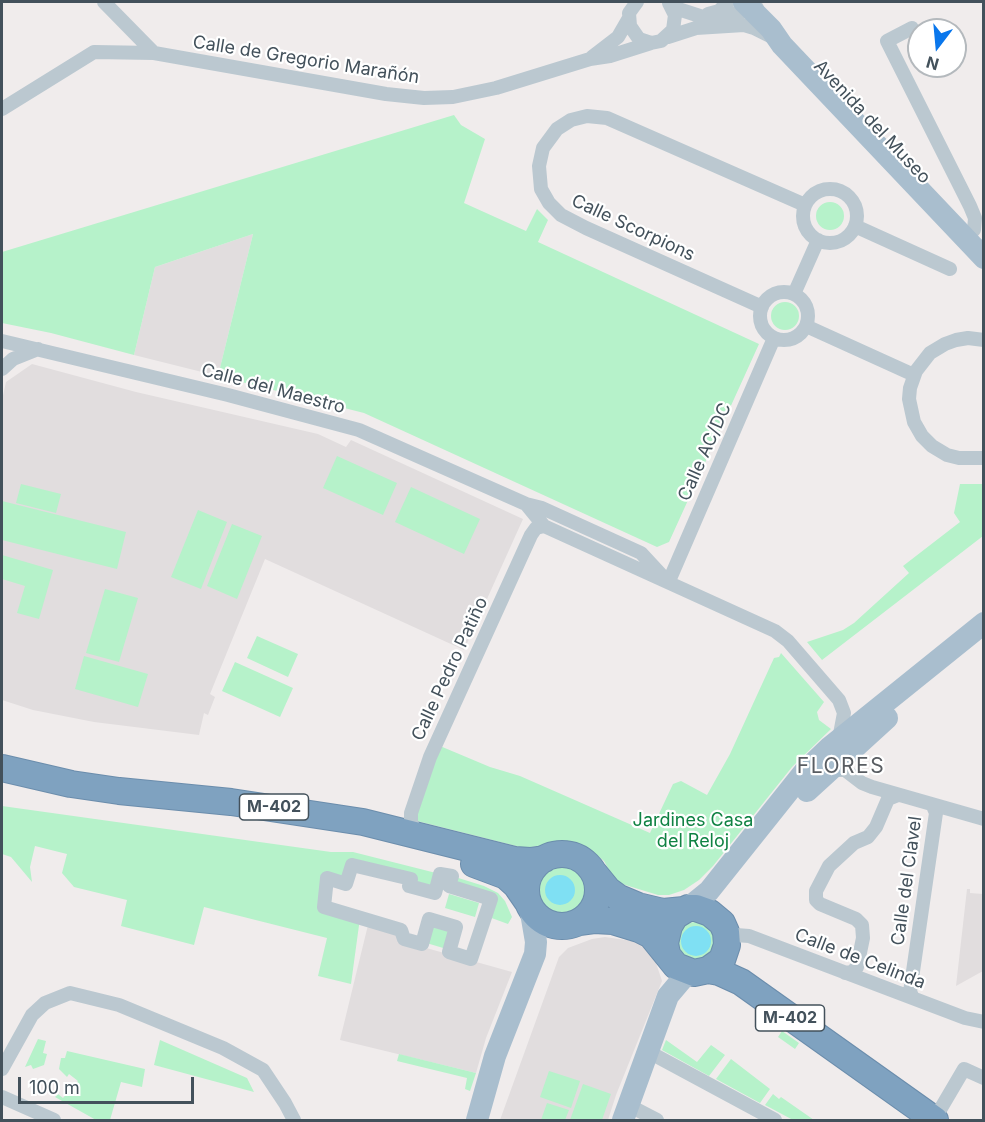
<!DOCTYPE html>
<html>
<head>
<meta charset="utf-8">
<style>
  body { margin:0 }
  #map { position:relative; width:985px; height:1122px; overflow:hidden; background:#f0ecec; font-family:Inter,sans-serif }
  canvas { display:block }
  .frame { position:absolute; inset:0; border:3px solid #43515b; pointer-events:none }
  .north { position:absolute; left:907px; top:18px; width:60px; height:60px; box-sizing:border-box; background:#fff; border:2px solid #b4b9bd; border-radius:50%; rotate:196deg; font-size:16px; font-weight:700; line-height:24px; text-align:center; color:#43515b }
  .north::after { content:''; display:block; margin:auto; width:21px; height:27px; background:#0a77ec; clip-path:polygon(50% 0,100% 100%,50% 72%,0 100%) }
  .scale { position:absolute; left:18px; top:1077px; width:176px; height:27px; box-sizing:border-box; border:3px solid #43515b; border-top:0; padding-left:8px; font-size:18px; line-height:21px; white-space:nowrap; color:#43515b; -webkit-text-stroke:4px #fff; paint-order:stroke }
</style>
</head>
<body>
<div id="map">
<canvas width="985" height="1122"></canvas>
<div class="frame"></div>
<div class="north">N</div>
<div class="scale">100 m</div>
</div>
<script>
const g = document.querySelector('canvas').getContext('2d');
g.lineJoin = 'round';
function fill(path, color) { g.fillStyle = color; g.fill(path, 'evenodd'); }
const shape = rows => new Path2D(rows.map(r => 'M' + r).join(''));
function strokePath(path, color, width, dash) { g.strokeStyle = color; g.lineWidth = width; g.lineCap = dash ? 'butt' : 'round'; g.setLineDash(dash || []); g.stroke(path); }
function label(font, color, halo, rows, align = 'center') {
  g.font = font + ' Inter,sans-serif'; g.lineWidth = 4.5; g.setLineDash([]); g.textBaseline = 'middle'; g.strokeStyle = halo; g.fillStyle = color; for (const [text, x, y, turn = 0] of rows) {
    g.save(); g.translate(x, y); g.rotate((+turn || 0) * Math.PI / 180); g.textAlign = isNaN(turn) ? turn : align; if (halo) g.strokeText(text, 0, 0); g.fillText(text, 0, 0); g.restore();
  }
}
const education = shape([
  [253,234,218,376,134,355,155,267],
  [32,364,136,392,318,434,346,447,351,440,523,519,464,650,265,559,210,694,215,697,208,715,204,713,199,735,94,722,33,710,2,700,2,400,6,382],
  [983,887,983,971,956,986,967,889,970,889,970,893,983,894],
  [368,925,399,933,412,944,512,972,486,1038,476,1073,340,1040],
  [605,937,633,941,644,946,653,954,662,981,616,1095,608,1120,500,1120,559,957,568,948,592,939]
]);
const green = shape([
  [454,115,461,125,485,139,464,203,526,231,537,209,548,220,538,242,759,344,669,542,657,547,364,413,218,376,253,234,155,267,134,355,51,333,2,323,2,252],
  '816 216a14 14 0 1 1 28 0a14 14 0 1 1-28 0Z',
  '771 316a14 14 0 1 1 28 0a14 14 0 1 1-28 0Z',
  [337,456,397,483,383,515,323,488],
  [21,484,61,494,56,513,16,503],
  [960,484,983,484,983,536,822,660,807,642,843,630,854,623,909,573,903,566,960,522,954,513],
  [411,487,480,519,464,554,395,522],
  [2,501,126,532,117,569,2,540],
  [198,510,227,522,201,589,171,577],
  [232,524,262,536,237,599,207,586],
  [2,555,53,570,39,619,17,613,25,586,2,579],
  [105,589,138,598,119,662,86,653],
  [257,636,298,654,288,677,247,658],
  [781,653,824,702,817,712,819,720,831,729,792,767,713,866,699,880,684,890,669,895,658,895,622,884,613,877,604,861,591,850,546,845,524,848,417,821,417,807,440,746,490,767,520,776,650,833,673,784,681,781,707,795,730,754,774,658,779,657],
  [84,656,148,674,138,707,75,689],
  [235,662,293,688,280,717,222,691],
  [2,806,331,852,353,852,440,874,435,893,353,865,346,884,327,878,324,907,360,918,351,984,318,976,327,938,204,907,194,945,121,926,127,900,74,887,62,873,67,854,35,846,30,867,32,882,11,857,2,854],
  '537 891a24 24 0 1 1 48 0a24 24 0 1 1-48 0Z',
  [452,876,484,886,498,893,505,901,512,917,508,924,486,916,491,899,449,886],
  [449,894,479,903,475,917,445,908],
  [429,919,456,927,450,950,423,942],
  '677 941a19 19 0 1 1 38 0a19 19 0 1 1-38 0Z',
  [782,1031,799,1043,795,1049,778,1037],
  [38,1039,46,1041,43,1053,47,1054,44,1065,33,1069,31,1065,25,1067],
  [160,1040,247,1078,254,1092,154,1065],
  [666,1040,697,1062,711,1045,725,1055,709,1076,662,1050],
  [67,1051,145,1069,142,1087,121,1082,110,1120,96,1120,55,1097,58,1094,63,1098,78,1081,69,1074,67,1077,59,1069,61,1058,65,1058],
  [399,1054,476,1073,470,1091,465,1089,467,1078,397,1061],
  [731,1059,770,1089,760,1103,716,1079],
  [549,1071,580,1081,571,1108,540,1097],
  [583,1084,611,1094,602,1120,570,1120],
  [773,1094,779,1099,781,1097,814,1120,793,1120,765,1105],
  [547,1103,569,1110,565,1120,541,1120]
]);
const water = shape([
  '545 890a15 15 0 1 1 30 0a15 15 0 1 1-30 0Z',
  '681 941a15 15 0 1 1 30 0a15 15 0 1 1-30 0Z'
]);
const street = shape([
  [104,2,154,53,386,94,424,98,453,97,496,88,590,59,610,56,651,43],
  [637,2,629,13,630,26,639,39,651,43,661,41,673,30,675,15,669,3],
  [672,7,706,18,715,18,757,8],
  [708,14,719,11,728,2],
  [912,28,887,41,970,206,975,218,974,230],
  [668,37,696,28,744,25,754,28,770,36],
  [592,57,618,37,629,18],
  [2,109,94,52,154,53],
  '803 216a27 27 0 1 1 54 0a27 27 0 1 1-54 0Z',
  [855,226,950,269],
  '760 316a24 24 0 1 1 48 0a24 24 0 1 1-48 0Z',
  [794,294,818,240],
  [762,307,586,228,561,215,549,203,541,189,539,166,543,148,557,129,571,120,587,116,607,118,805,205],
  [806,326,914,375],
  [984,340,968,338,956,340,945,344,930,353,916,371,910,388,909,399,914,422,922,436,932,446,947,455,959,458,984,458],
  [2,341,228,395,359,430,526,504,542,508,641,553,666,580],
  [2,369,13,359,38,349],
  [526,504,544,526,775,631,788,641,839,700,844,713,839,739],
  [669,581,774,338],
  [829,770,845,770,862,783,872,787,984,819],
  [421,835,414,829,411,822,411,813,430,757,531,535,536,528,544,526],
  [352,865,411,879,409,886,435,893,440,874,452,876,449,886,491,899,471,959,449,952,456,927,429,919,422,944,404,939,401,930,324,907,327,878,346,884,352,865],
  [727,945,736,935,749,936,965,1018,984,1022],
  [845,973,852,972,857,967,863,938,862,925,856,919,820,904,816,900,816,891,829,866,854,843,868,837,876,827,888,799,898,795],
  [913,998,910,992,936,813,932,804],
  [647,1051,775,1120],
  [2,1069,32,1015,45,1003,70,993,119,1005,223,1048,263,1070,285,1103,294,1120],
  [2,1097,54,1120],
  [628,1105,657,1120],
  [934,1120,964,1069,984,1078]
]);
const primary = shape([
  [744,2,771,29,782,45,984,258],
  [807,791,887,718],
  [688,908,709,891,804,772,830,747,984,623],
  [477,1120,495,1056,535,954,536,942,530,907],
  [623,1120,668,996,684,977,694,973]
]);
const highway = shape([
  [2,768,71,784,119,791,231,802,363,822,515,860,530,861,544,859],
  '526 890a36 36 0 1 1 72 0a36 36 0 1 1-72 0Z',
  [474,864,506,876,516,885,527,901],
  [595,874,608,890,619,898,638,906,663,912,684,910],
  [579,922,594,920,613,921,639,929,651,935,676,966,694,973,708,970,722,960,727,945,726,932,722,923,710,913,696,908,688,908,675,916,669,926,665,943,667,954],
  [708,970,719,972,741,982,935,1120]
]);
const shields = [
  [274,807,69],
  [790,1018,69]
];
const shieldNames = [
  ["M-402",274,807],
  ["M-402",790,1018]
];
const streetNames = [
  ["Calle de Gregorio Marañón",306,60,9],
  ["Avenida del Museo",872,122,47],
  ["Calle Scorpions",633,228,25],
  ["Calle del Maestro",273,389,15],
  ["Calle AC/DC",705,452,-66],
  ["Calle Pedro Patiño",450,669,-65],
  ["Calle del Clavel",907,881,-82],
  ["Calle de Celinda",860,959,21]
];
const parkNames = [
  ["Jardines Casa",693,821],
  ["del Reloj",693,842]
];
const quarterNames = [
  ["FLORES",841,767]
];
fill(education, '#e1ddde');
fill(green, '#b6f2ca');
fill(water, '#7fe0f3');
strokePath(highway, '#6b8dac', 28);
strokePath(street, '#bbc8d0', 14);
strokePath(primary, '#a9bece', 22);
strokePath(highway, '#7fa2c0', 26);
for (const [x, y, w] of shields) { const box = new Path2D(); box.roundRect(x - w / 2, y - 13, w, 26, 4.5); g.fillStyle = '#fff'; g.fill(box); strokePath(box, '#43515b', 1.5); }
label('bold 16px', '#43515b', null, shieldNames);
label('18px', '#43515b', '#fff', streetNames);
label('18px', '#0f8243', '#fff', parkNames);
g.letterSpacing = '1.5px';
label('21px', '#595d62', '#fff', quarterNames);
g.letterSpacing = '0px';
</script>
</body>
</html>
